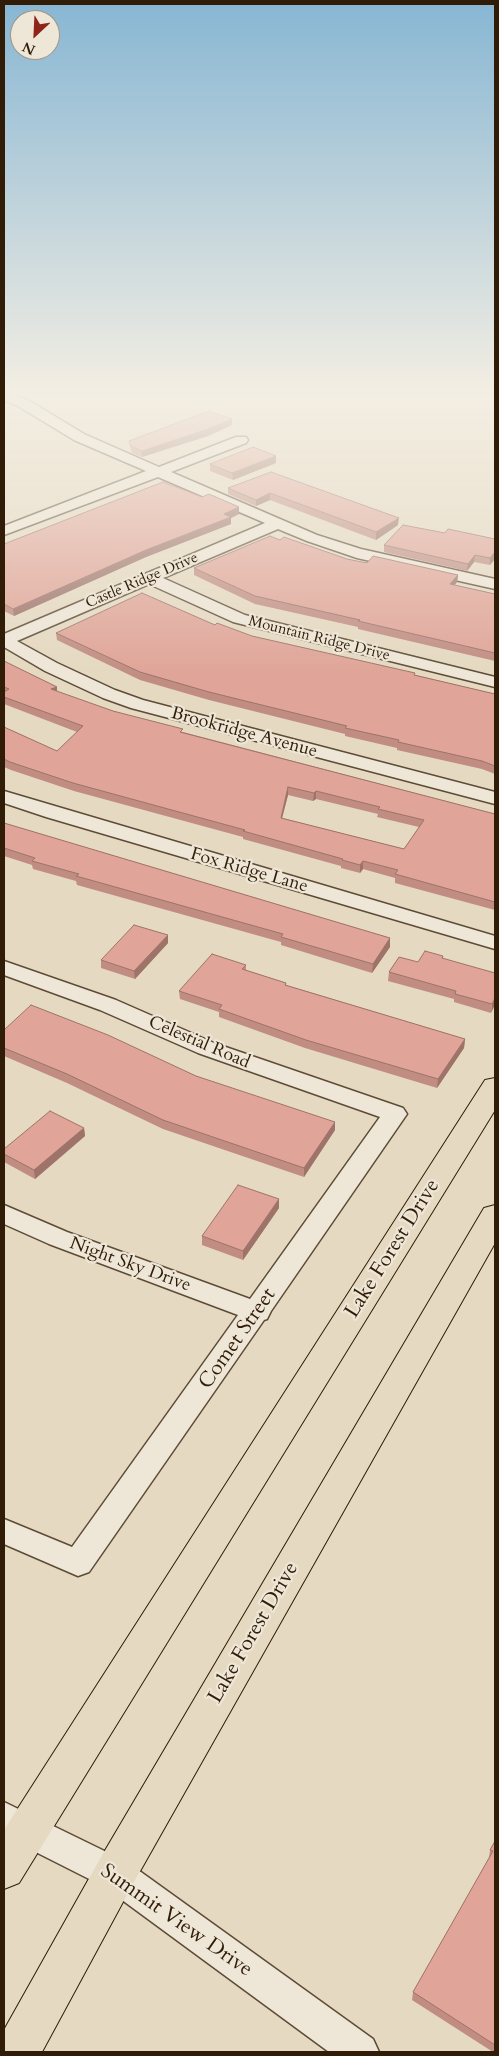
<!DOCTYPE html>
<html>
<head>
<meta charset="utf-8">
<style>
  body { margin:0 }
  #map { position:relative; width:499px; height:2056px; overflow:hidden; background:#e5d9c1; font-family:Cardo,serif }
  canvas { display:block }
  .frame { position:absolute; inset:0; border:5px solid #301c07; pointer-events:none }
  .north { position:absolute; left:10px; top:10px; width:50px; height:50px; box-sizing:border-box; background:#eee6d7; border:1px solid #a29584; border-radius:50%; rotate:205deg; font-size:14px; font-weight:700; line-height:20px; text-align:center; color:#301c07 }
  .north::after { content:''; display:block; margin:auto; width:18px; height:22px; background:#8f2418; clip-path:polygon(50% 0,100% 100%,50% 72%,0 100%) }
</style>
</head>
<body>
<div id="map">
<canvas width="499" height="2056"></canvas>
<div class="frame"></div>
<div class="north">N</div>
</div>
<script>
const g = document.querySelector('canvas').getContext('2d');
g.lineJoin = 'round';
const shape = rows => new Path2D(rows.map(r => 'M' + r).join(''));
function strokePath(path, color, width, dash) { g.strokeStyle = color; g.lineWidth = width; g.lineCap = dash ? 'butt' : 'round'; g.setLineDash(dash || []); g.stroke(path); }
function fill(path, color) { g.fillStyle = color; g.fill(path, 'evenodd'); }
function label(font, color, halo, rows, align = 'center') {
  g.font = font + ' Cardo,serif'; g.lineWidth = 4.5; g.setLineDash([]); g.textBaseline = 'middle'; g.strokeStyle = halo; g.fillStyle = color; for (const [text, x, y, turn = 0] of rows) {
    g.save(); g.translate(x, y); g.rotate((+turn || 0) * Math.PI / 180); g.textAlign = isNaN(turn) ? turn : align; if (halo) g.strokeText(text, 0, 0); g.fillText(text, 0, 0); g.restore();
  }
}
const minor = shape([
  [4,391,28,400,84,434,159,467,236,437,246,437,248,440,246,443,171,472,317,535,361,549,495,579,495,589,357,558,307,541,278,529,163,578,245,615,495,677,495,687,233,622,149,584,17,641,57,663,115,690,143,700,495,792,495,804,131,708,103,698,45,671,4,647,4,634,265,523,158,477,4,535,4,526,146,471,74,440,18,406,4,400,4,391],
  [4,791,495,936,495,949,46,817,4,803,4,791],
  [4,961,116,1000,214,1043,403,1108,407,1114,271,1311,267,1319,264,1320,89,1572,78,1576,4,1544,4,1519,72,1547,238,1315,49,1244,4,1224,4,1205,67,1232,250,1299,380,1117,198,1053,100,1010,4,975,4,961],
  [4,1802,127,1862,373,2039,379,2052,329,2052,103,1886,4,1836,4,1802]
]);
const major = shape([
  [495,1078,495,1110,19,1883,4,1889,4,1830,485,1080,495,1078],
  [495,1205,495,1243,130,1889,42,2052,4,2052,4,2030,100,1859,484,1208,495,1205]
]);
const wall = shape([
  [232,419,232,425,208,436,142,457,132,453,130,447,129,441],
  [276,456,276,463,233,480,210,471,210,464],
  [271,472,398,525,376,540,270,500,256,506,228,494,228,488],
  [202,497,239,507,239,514,231,518,231,524,146,557,14,616,4,611,4,544],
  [445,533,495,539,495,559,490,565,474,562,467,571,384,552,384,545],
  [280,540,347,559,367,563,458,575,457,582,455,585,495,594,495,661,358,629,358,627,255,604,194,575,194,568],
  [215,625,252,636,495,694,495,774,482,769,397,750,397,748,345,736,345,734,209,700,140,680,57,640,56,633],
  [4,661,57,687,57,692,113,711,183,732,495,814,495,910,395,883,395,878,363,869,360,873,341,868,341,866,243,839,243,837,74,791,11,770,4,767,4,727,57,751,77,732,4,704],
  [288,795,313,801,316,799,378,814,377,817,419,827,404,849,282,818],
  [4,823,390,938,390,947,372,973,281,945,281,942,77,885,76,881,33,869,32,865,4,856],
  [168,935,168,943,135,979,101,968,101,960],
  [443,956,443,959,495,973,491,1013,454,1002,454,999,388,981,389,972,418,962],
  [246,965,246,970,286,983,286,985,465,1039,464,1048,437,1088,305,1048,219,1017,219,1012,180,999,179,991],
  [4,1030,196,1076,335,1130,304,1177,163,1129,67,1083,4,1056],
  [84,1128,85,1136,35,1179,4,1162,4,1149],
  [279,1199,279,1208,243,1260,202,1245,202,1236],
  [495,1841,495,2052,493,2052,412,2000,413,1992,489,1858,490,1850]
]);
const shadedWall = shape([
  [232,419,232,425,208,436,142,457,142,451],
  [276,456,276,463,233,480,232,473],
  [270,493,270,500,256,506,256,500],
  [239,507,239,514,231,518,231,524,146,557,14,616,13,609],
  [399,518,398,525,376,540,376,532],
  [495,552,495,559,490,565,490,558],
  [475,555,474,562,467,571,468,564],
  [458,575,457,582,449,591,450,584],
  [57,687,57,694,51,689],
  [288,787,288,795,280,826,281,818],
  [316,791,316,799,313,801,314,793],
  [363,861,363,869,360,873,360,865],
  [168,935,168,943,135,979,134,971],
  [390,938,390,947,372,973,373,964],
  [495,998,495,1005,491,1013,492,1004],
  [465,1039,464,1048,437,1088,438,1079],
  [335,1122,335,1130,304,1177,304,1168],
  [84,1128,85,1136,35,1179,34,1170],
  [279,1199,279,1208,243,1260,243,1251]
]);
const building = shape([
  [209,411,232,419,208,429,142,451,131,446,129,441,209,411],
  [253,447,276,456,232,473,210,464,253,447],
  [271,472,399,518,376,532,270,493,256,500,228,488,271,472],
  [163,482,202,497,209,494,239,507,224,514,231,517,146,550,13,609,4,604,4,544,163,482],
  [403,525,445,533,448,529,495,539,495,552,490,558,475,555,468,564,384,545,403,525],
  [270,536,280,540,284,537,347,559,367,563,373,556,458,575,450,584,495,594,495,653,358,621,360,620,255,596,194,568,270,536],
  [142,593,215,625,217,623,252,636,415,673,414,675,495,694,495,766,482,761,398,742,399,740,345,728,347,726,209,692,140,672,56,633,142,593],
  [4,661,57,687,51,689,113,711,183,729,180,732,495,814,495,902,395,874,398,870,363,861,360,865,342,860,343,859,243,831,245,830,73,783,10,762,4,759,4,727,57,751,83,726,4,697,4,692,9,689,4,687,4,661],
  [288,787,314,793,316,791,380,807,378,809,424,820,404,849,281,818,288,787],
  [4,823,390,938,373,964,281,937,283,934,76,876,79,874,32,861,35,858,4,848,4,823],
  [134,925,168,935,134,971,101,960,134,925],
  [425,951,443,956,442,958,495,973,495,998,492,1004,455,994,456,991,389,972,399,957,418,962,425,951],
  [212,954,246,965,242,969,286,983,285,985,465,1039,438,1079,306,1040,219,1009,222,1005,179,991,212,954],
  [31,1005,108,1035,196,1076,335,1122,304,1168,163,1120,67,1074,4,1048,4,1030,31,1005],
  [50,1111,84,1128,34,1170,4,1154,4,1149,50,1111],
  [238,1185,279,1199,243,1251,202,1236,238,1185],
  [495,1841,495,2045,413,1992,493,1851,490,1850,495,1841]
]);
const farStreetnames = [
  ["Castle Ridge Drive",142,581,-23],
  ["Mountain Ridge Drive",319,639,14]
];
const streetNames = [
  ["Brookridge Avenue",244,733,15],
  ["Fox Ridge Lane",249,871,16],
  ["Celestial Road",199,1043,23],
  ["Night Sky Drive",130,1265,20]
];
const nearStreetnames = [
  ["Lake Forest Drive",393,1249,-58],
  ["Comet Street",238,1339,-55],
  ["Lake Forest Drive",254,1633,-60],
  ["Summit View Drive",176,1921,35]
];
strokePath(minor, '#5d4b36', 3);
strokePath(major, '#301c07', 2);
fill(minor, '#eee6d7');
fill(major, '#e5d9c1');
fill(wall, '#c18d83');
fill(shadedWall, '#9d736a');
fill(building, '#e0a498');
strokePath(building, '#9d736a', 1);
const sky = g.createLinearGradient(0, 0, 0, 676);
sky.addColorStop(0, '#87b6d3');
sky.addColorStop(0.58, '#f3eee3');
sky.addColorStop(1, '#f3eee300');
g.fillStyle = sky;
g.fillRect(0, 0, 499, 676);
label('15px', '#301c07', '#eee6d7', farStreetnames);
label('18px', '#301c07', '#eee6d7', streetNames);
label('21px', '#301c07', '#eee6d7', nearStreetnames);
</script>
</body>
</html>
